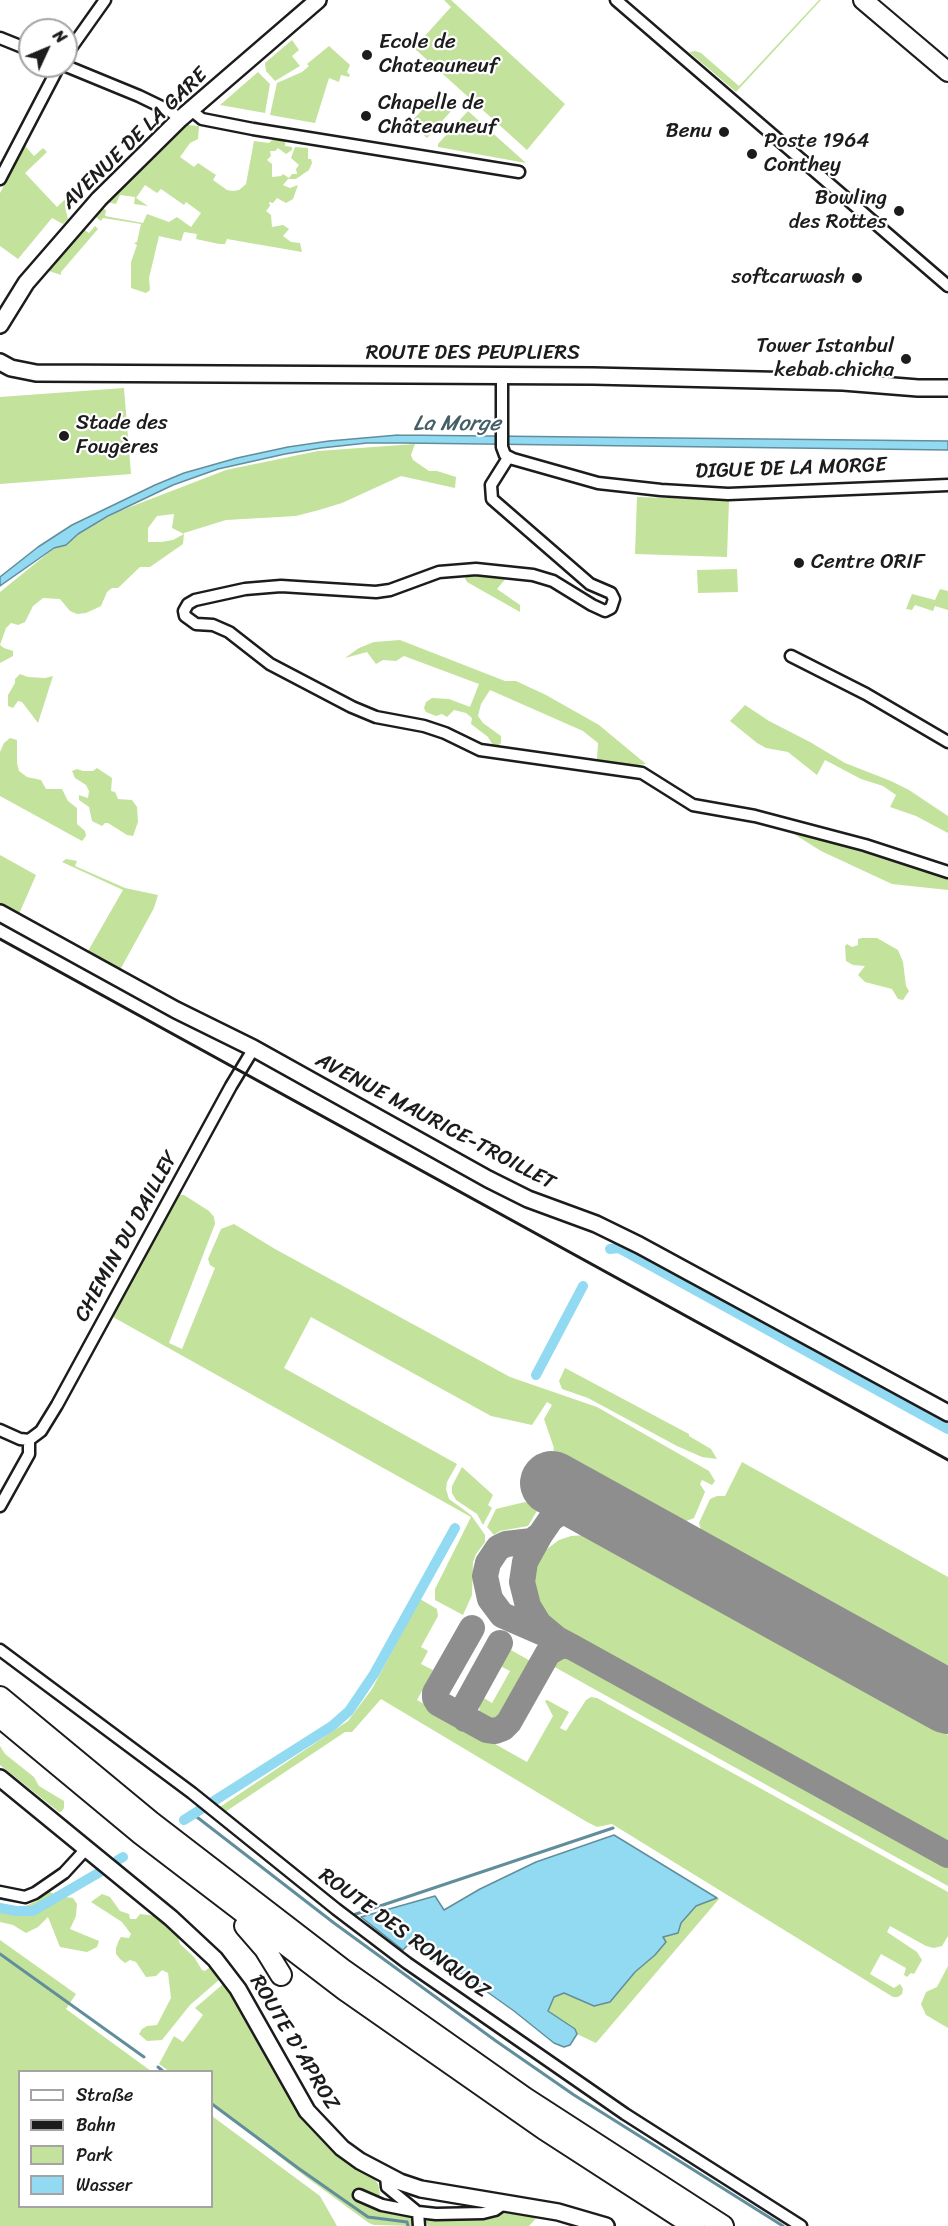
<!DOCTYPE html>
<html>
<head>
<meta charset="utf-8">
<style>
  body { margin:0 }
  #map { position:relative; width:948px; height:2226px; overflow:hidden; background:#fff; font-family:Sriracha,sans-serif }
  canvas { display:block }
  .legend { position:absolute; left:18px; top:2070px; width:195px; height:138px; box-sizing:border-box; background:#fff; border:2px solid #a4a4a4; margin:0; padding:8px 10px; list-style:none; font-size:18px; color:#1c1c1c }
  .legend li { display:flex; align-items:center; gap:12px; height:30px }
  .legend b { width:30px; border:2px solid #a4a4a4 }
  .north { position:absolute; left:18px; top:18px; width:60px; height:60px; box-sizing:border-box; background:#fff; border:2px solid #a4a4a4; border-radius:50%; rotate:46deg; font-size:16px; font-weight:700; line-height:24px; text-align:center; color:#1c1c1c }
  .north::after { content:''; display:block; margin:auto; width:21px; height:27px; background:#1c1c1c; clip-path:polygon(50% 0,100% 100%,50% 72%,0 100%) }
</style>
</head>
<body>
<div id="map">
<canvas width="948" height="2226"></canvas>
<ul class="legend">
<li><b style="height:8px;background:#fff"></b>Straße</li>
<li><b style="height:8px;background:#1c1c1c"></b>Bahn</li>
<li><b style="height:16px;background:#c3e29b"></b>Park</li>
<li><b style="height:16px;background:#91daf2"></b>Wasser</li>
</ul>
<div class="north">N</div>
</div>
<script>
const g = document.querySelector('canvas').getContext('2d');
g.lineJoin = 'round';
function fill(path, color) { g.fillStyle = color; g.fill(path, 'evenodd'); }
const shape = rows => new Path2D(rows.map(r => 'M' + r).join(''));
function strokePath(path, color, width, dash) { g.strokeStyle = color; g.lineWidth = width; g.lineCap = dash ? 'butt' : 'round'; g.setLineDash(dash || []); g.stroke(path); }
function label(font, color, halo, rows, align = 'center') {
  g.font = font + ' Sriracha,sans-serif'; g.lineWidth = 4.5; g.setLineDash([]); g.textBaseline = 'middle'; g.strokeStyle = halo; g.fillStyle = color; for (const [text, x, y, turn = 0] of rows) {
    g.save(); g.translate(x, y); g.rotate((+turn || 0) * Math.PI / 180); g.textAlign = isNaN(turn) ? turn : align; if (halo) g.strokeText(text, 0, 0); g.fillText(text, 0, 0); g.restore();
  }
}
const green = shape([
  [444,0,451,0,565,104,527,150,414,48,451,7],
  [819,0,821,0,736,92,689,52,695,51,701,53,739,86],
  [292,40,299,50,292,56,300,66,275,81,266,71,265,63],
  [329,46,350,65,347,72,350,75,349,77,341,75,339,82,329,78,315,123,270,115,277,83,302,72,309,66,307,64],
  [258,72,270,84,265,113,220,105],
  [436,95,452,110,427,138,410,123],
  [468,111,526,163,438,147,438,144],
  [187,125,199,126,198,139,190,143,180,157,194,167,198,163,216,175,213,180,227,190,233,191,239,190,246,184,254,141,269,143,275,137,286,138,285,146,292,147,292,150,286,154,278,148,275,151,270,151,271,156,267,160,272,164,272,177,281,176,283,174,289,178,292,174,297,174,296,169,299,165,291,158,295,147,308,148,308,159,311,159,312,163,309,170,296,179,288,179,283,185,290,188,298,185,293,199,286,203,277,198,273,203,269,202,270,206,266,211,271,215,272,227,283,225,289,229,283,236,291,242,300,243,302,252,227,239,225,244,219,244,196,239,197,234,184,232,181,241,159,236,149,278,150,290,146,293,131,288,131,262,137,245,134,243,137,242,141,224,103,218,101,221,93,215,101,208,106,210,105,216,143,223,147,214,169,222,177,217,191,227,201,213,186,202,184,205,161,189,157,193,145,185,136,198,148,206,134,204,135,197,120,195,116,204,107,202,167,142],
  [25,146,34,156,43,148,47,152,25,173,57,207,79,186,81,189,65,207,68,219,63,224,52,218,18,259,0,246,0,193],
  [95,226,98,229,61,272,61,275,49,271,82,228,89,233],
  [124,388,131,474,0,484,0,397],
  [415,444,411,455,413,460,429,471,437,471,456,477,455,488,401,476,342,503,319,510,296,516,226,520,184,533,183,544,150,567,140,567,118,588,112,588,107,592,101,606,86,613,77,614,70,611,60,599,43,598,33,606,25,622,18,625,11,623,6,628,0,645,4,648,13,651,13,656,0,663,0,592,52,550,117,512,226,470,318,451],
  [174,514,172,528,184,534,173,540,161,542,148,542,148,528,157,516],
  [637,497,729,500,727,557,635,554],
  [737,569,738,592,698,593,697,570],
  [464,576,507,577,497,589,520,605,520,612,467,582],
  [940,589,948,591,948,610,935,606,933,611,915,605,912,610,906,609,912,594,935,600],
  [400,640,505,681,516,681,546,695,599,725,646,764,630,766,597,759,598,743,583,731,490,690,481,704,478,716,483,723,501,736,501,743,495,749,488,737,471,724,472,718,466,713,454,710,447,717,442,714,436,716,426,712,424,708,426,702,432,698,449,699,470,707,479,684,404,656,396,661,383,660,376,664,367,652,345,658,359,648,374,642],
  [20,674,28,677,45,678,53,676,38,723,22,702,18,701,13,708,8,706,8,695,15,683,15,679],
  [745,705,769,721,810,742,845,763,891,781,909,790,948,816,948,833,916,816,890,807,896,795,883,786,861,779,825,760,817,775,788,752,766,748,757,743,730,721],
  [10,738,17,740,17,763,19,771,27,777,41,780,46,789,62,789,68,801,77,808,77,824,85,831,86,836,82,841,0,796,0,752,4,743],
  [97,768,112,778,111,791,115,792,118,799,132,800,137,807,138,822,133,836,127,835,108,823,105,823,102,826,92,821,89,807,79,800,79,795,88,798,89,791,86,785,75,778,72,771,77,769,83,771,93,771],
  [778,824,948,874,948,890,892,884,821,851],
  [0,855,36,875,19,914,16,915,0,910],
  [66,859,77,861,75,866,125,888,158,895,154,908,120,970,88,951,123,890,62,862],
  [862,938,877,938,898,950,903,962,906,986,909,991,903,1000,898,999,892,989,865,982,858,975,865,966,853,965,846,961,845,946,847,944,852,947,858,945,858,939],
  [179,1195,184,1195,209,1211,214,1217,215,1224,169,1343,182,1349,215,1268,210,1265,208,1259,221,1229,234,1224,275,1249,510,1377,597,1407,709,1471,715,1481,712,1485,702,1480,700,1484,705,1492,694,1518,684,1522,553,1450,554,1448,544,1419,552,1405,547,1402,532,1425,491,1416,311,1317,284,1368,457,1464,447,1482,446,1489,449,1499,471,1515,485,1535,485,1542,476,1554,473,1562,472,1595,463,1615,435,1600,435,1589,471,1517,113,1317,174,1197],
  [565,1368,689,1434,689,1436,711,1449,717,1459,702,1457,677,1446,588,1398,562,1389,559,1381],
  [742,1462,948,1577,948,1668,712,1538,701,1530,699,1523,710,1499,717,1496,725,1496],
  [462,1467,493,1495,488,1505,492,1508,483,1525,477,1514,456,1500,452,1493,452,1486],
  [525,1502,538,1509,528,1526,500,1531,494,1535,487,1527,496,1509],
  [585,1535,948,1735,948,1842,555,1625,541,1613,533,1597,534,1577,537,1563,547,1549,559,1540,571,1536],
  [420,1599,437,1609,438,1616,421,1647,428,1651,421,1664,433,1670,417,1700,527,1762,553,1716,545,1701,547,1700,569,1712,560,1728,566,1731,586,1700,591,1697,597,1698,948,1892,948,1936,942,1946,934,1948,926,1946,890,1926,887,1932,917,1952,922,1960,914,1974,911,1973,907,1977,904,1975,906,1968,881,1954,870,1974,894,1988,900,1984,903,1989,902,1994,898,1997,893,1997,612,1824,597,1827,587,1822,381,1699,352,1732,345,1732,225,1812,220,1807,348,1721,372,1689],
  [509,1649,534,1663,503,1719,498,1722,486,1722,479,1713,480,1702,482,1697,492,1703,509,1673,510,1671,500,1666],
  [563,1655,948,1867,948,1886,551,1665,557,1658],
  [0,1746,5,1754,34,1777,39,1786,64,1801,64,1808,61,1812,59,1812,0,1765],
  [614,1835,719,1899,596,2043,577,2034,575,2029,547,2011,554,1997,564,1993,594,2006,610,2002,635,1972,655,1955,663,1937,678,1933,680,1923,458,1965,453,1971,430,1959,425,1952,408,1944,443,1910,480,1889,536,1862],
  [46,1890,58,1896,73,1898,77,1904,76,1916,70,1929,99,1941,97,1947,87,1952,60,1947,48,1917,38,1927,26,1933,13,1925,0,1922,0,1904,22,1908,40,1899],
  [102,1894,110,1897,120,1911,129,1914,130,1919,136,1919,140,1914,156,1916,164,1919,176,1932,180,1944,194,1957,202,1970,205,1971,210,1967,213,1968,220,1979,190,2005,162,2040,147,2041,139,2034,142,2029,147,2026,157,2025,171,1998,168,1973,162,1970,156,1976,146,1977,136,1962,130,1960,125,1963,120,1959,116,1954,116,1948,119,1940,121,1937,129,1938,131,1934,122,1922,91,1902],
  [0,1940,76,1994,66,2009,151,2071,20,2072,20,2206,212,2206,212,2116,320,2196,337,2226,0,2226],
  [948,1966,948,2028,926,2015,921,2004,926,1992,937,1987],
  [227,1984,248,2018,295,2105,311,2126,353,2164,373,2177,378,2184,380,2194,379,2208,410,2216,413,2226,374,2225,369,2223,306,2177,212,2104,212,2072,169,2071,159,2064,174,2036,183,2042,203,2015,195,2008,222,1985],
  [521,2212,539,2215,529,2226,428,2226,426,2222,429,2218]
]);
const water = shape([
  [398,435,948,441,948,450,404,443,367,443,321,448,285,454,218,469,173,485,108,516,78,534,66,545,54,548,0,586,0,577,38,547,72,525,155,485,184,473,237,458,288,447,329,441,398,435],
  [614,1835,717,1898,696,1906,681,1923,678,1933,663,1937,666,1942,655,1955,635,1972,610,2002,594,2006,564,1993,554,1997,548,2011,575,2029,577,2034,570,2045,564,2047,554,2043,514,2011,455,1969,453,1971,430,1959,425,1952,409,1944,403,1950,361,1917,435,1896,444,1910,480,1889,536,1862,614,1835]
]);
const stream = shape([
  [193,1814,334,1923,496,2041,574,2095,783,2226],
  [350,1916,613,1828],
  [0,1954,144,2057],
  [158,2067,164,2072],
  [212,2104,298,2168,368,2217,407,2222,408,2226]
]);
const canal = shape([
  [610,1249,619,1248,948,1429],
  [536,1375,583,1286],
  [184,1820,332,1726,349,1711,374,1674,455,1528],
  [118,1860,123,1857],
  [0,1908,16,1911,33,1911,100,1872]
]);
const taxiway = shape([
  [604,1512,583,1506,565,1509,551,1519,540,1535,525,1562,522,1582,528,1606,539,1624,557,1639,572,1647,948,1855],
  [540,1535,532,1541,506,1544,498,1548,488,1563,485,1576,490,1599,502,1615,548,1635],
  [472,1628,435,1693,435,1698,438,1703,487,1730,495,1731,503,1728,509,1722,548,1653,562,1645,572,1647],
  [465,1719,463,1710,500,1643]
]);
const runway = shape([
  [552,1483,948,1702]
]);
const street = shape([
  [616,0,948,286],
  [0,38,30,50],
  [66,55,105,0],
  [66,66,139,96,170,111,180,119],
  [191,110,202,119,253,129,519,172],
  [0,179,59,66],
  [502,375,502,447,505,455,513,459,598,483,661,490,728,494,948,485],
  [508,458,491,485,492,499,590,584,611,593,614,599,611,608,605,611,592,605,553,581,533,575,476,569,439,572,390,590,376,592,281,586,245,589,195,600,188,604,184,611,185,616,196,624,213,625,229,632,270,664,352,707,376,717,424,726,445,733,480,750,642,773,693,805,755,816,865,845,948,872],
  [791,656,866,694,948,742],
  [0,1430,20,1439,29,1440],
  [29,1440,41,1431,57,1405,231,1086,254,1048],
  [0,1506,29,1454,29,1440],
  [0,1650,192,1793,336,1909,407,1963,625,2114,801,2226],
  [0,1892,25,1897,35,1893,64,1873,87,1848],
  [386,2176,387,2187,415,2210],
  [359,2195,382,2205,418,2212,436,2214,483,2213,495,2210,505,2203],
  [418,2212,419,2226]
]);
const secondary = shape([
  [0,325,26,283,99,199,180,119,318,0],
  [0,362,11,368,36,373,593,376,843,382,918,388,948,388],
  [0,913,176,1010,253,1048,488,1179,528,1199,596,1224,639,1245,948,1413],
  [0,1778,171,1918,215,1959,238,1989,307,2111,342,2148,360,2161,400,2182,421,2189,558,2212,606,2226]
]);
const primary = shape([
  [863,0,948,72]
]);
const highway = shape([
  [0,1697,151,1822,342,1969,525,2098,723,2226],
  [0,1717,141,1834,345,1990,544,2129,694,2226],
  [245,1926,265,1949,281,1975]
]);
const rail = shape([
  [0,939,948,1460]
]);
const markers = [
  [367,55,6,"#1c1c1c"],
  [366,116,6,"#1c1c1c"],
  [724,132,6,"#1c1c1c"],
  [752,154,6,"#1c1c1c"],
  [899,211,6,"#1c1c1c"],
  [857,278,6,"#1c1c1c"],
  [906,359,6,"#1c1c1c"],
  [64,436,6,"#1c1c1c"],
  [799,563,6,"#1c1c1c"]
];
const poiNames = [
  ["Ecole de",379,43],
  ["Chateauneuf",379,67],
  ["Chapelle de",378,104],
  ["Châteauneuf",378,128],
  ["Benu",712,132,"right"],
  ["Poste 1964",764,142],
  ["Conthey",764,166],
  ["Bowling",887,199,"right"],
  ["des Rottes",887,223,"right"],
  ["softcarwash",845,278,"right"],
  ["Tower Istanbul",894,347,"right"],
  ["kebab chicha",894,371,"right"],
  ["Stade des",76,424],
  ["Fougères",76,448],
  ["Centre ORIF",811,563]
];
const streetNames = [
  ["AVENUE DE LA GARE",135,139,-44],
  ["ROUTE DES PEUPLIERS",473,354],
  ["DIGUE DE LA MORGE",791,469,-2],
  ["AVENUE MAURICE-TROILLET",435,1122,28],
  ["CHEMIN DU DAILLEY",127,1237,-61],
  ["ROUTE DES RONQUOZ",404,1934,36],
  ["ROUTE D'APROZ",294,2043,59]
];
const waterNames = [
  ["La Morge",457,424]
];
fill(green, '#c3e29b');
fill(water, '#91daf2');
strokePath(water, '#628e9c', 1.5);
strokePath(stream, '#628e9c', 3);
strokePath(canal, '#91daf2', 10);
strokePath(taxiway, '#8e8e8e', 26);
strokePath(runway, '#8e8e8e', 64);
strokePath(street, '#1c1c1c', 15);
strokePath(secondary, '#1c1c1c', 20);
strokePath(primary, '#1c1c1c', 22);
strokePath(highway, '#1c1c1c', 24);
strokePath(street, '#fff', 10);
strokePath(secondary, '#fff', 15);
strokePath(primary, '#fff', 18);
strokePath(highway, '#fff', 20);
strokePath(rail, '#1c1c1c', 3);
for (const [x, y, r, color] of markers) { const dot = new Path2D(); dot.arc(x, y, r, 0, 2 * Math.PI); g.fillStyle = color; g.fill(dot); strokePath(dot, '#fff', 2); }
label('21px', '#1c1c1c', '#fff', poiNames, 'left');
label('21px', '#1c1c1c', '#fff', streetNames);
label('italic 22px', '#455e67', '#fff', waterNames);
</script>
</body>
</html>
